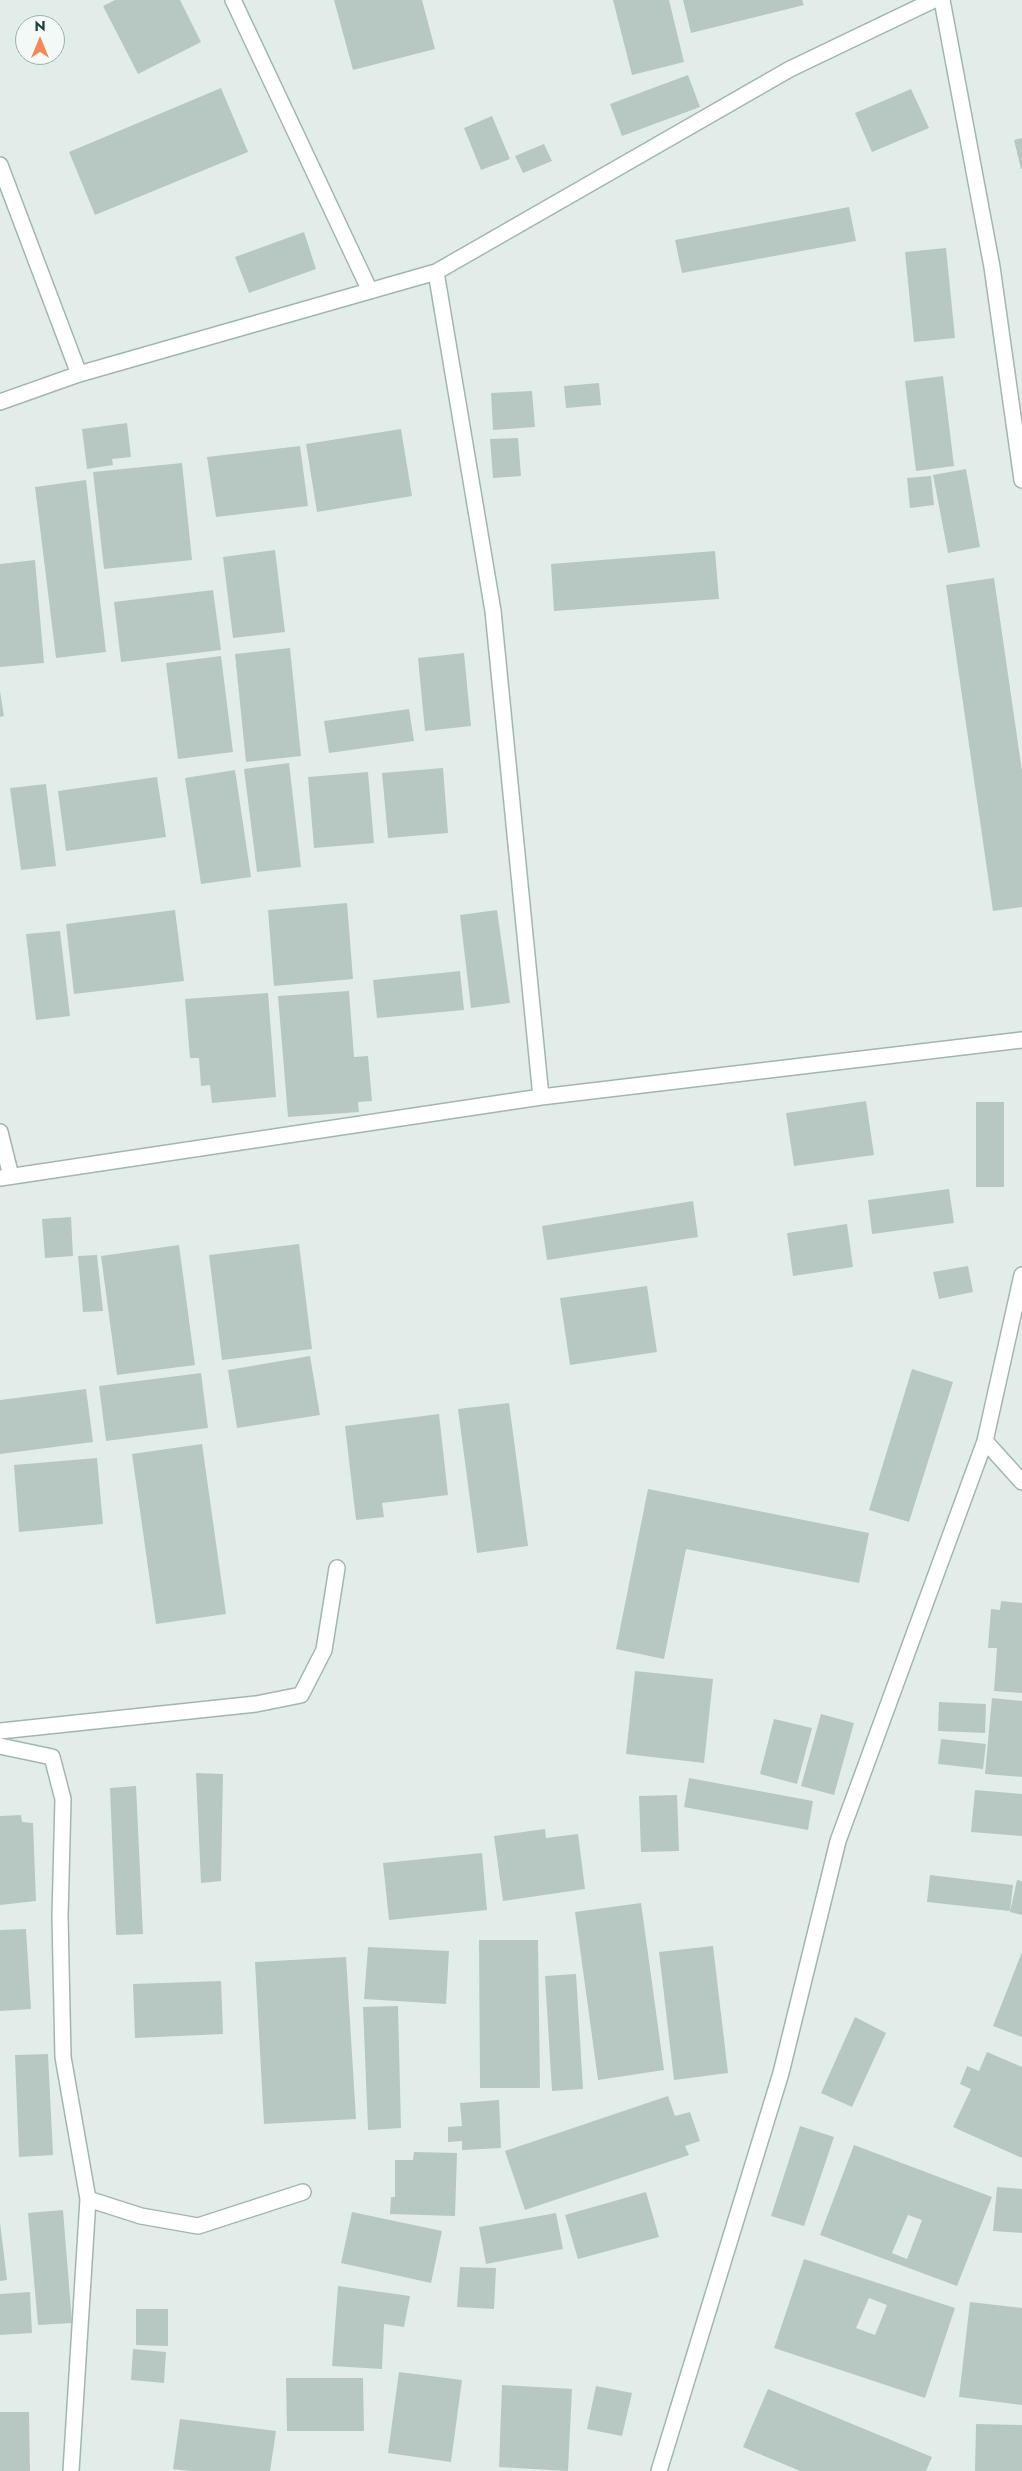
<!DOCTYPE html>
<html>
<head>
<meta charset="utf-8">
<style>
  body { margin:0 }
  #map { position:relative; width:1022px; height:2471px; overflow:hidden; background:#e2ede9; font-family:Jost,sans-serif }
  canvas { display:block }
  .north { position:absolute; left:15px; top:15px; width:50px; height:50px; box-sizing:border-box; background:#f3f9f6; border:1px solid #9fafaa; border-radius:50%; rotate:0deg; font-size:14px; font-weight:700; line-height:20px; text-align:center; color:#213f39 }
  .north::after { content:''; display:block; margin:auto; width:18px; height:22px; background:#f88755; clip-path:polygon(50% 0,100% 100%,50% 72%,0 100%) }
</style>
</head>
<body>
<div id="map">
<canvas width="1022" height="2471"></canvas>
<div class="north">N</div>
</div>
<script>
const g = document.querySelector('canvas').getContext('2d');
g.lineJoin = 'round';
function fill(path, color) { g.fillStyle = color; g.fill(path, 'evenodd'); }
const shape = rows => new Path2D(rows.map(r => 'M' + r).join(''));
function strokePath(path, color, width, dash) { g.strokeStyle = color; g.lineWidth = width; g.lineCap = dash ? 'butt' : 'round'; g.setLineDash(dash || []); g.stroke(path); }
const building = shape([
  [115,0,180,0,201,42,138,74,103,6],
  [334,0,422,0,435,49,353,70],
  [613,0,669,0,684,62,632,75],
  [683,0,802,0,804,5,691,33],
  [688,75,700,107,622,136,610,104],
  [221,88,248,152,95,215,69,152],
  [911,89,929,128,872,152,855,113],
  [492,116,510,159,481,170,464,128],
  [1022,138,1022,169,1021,169,1014,140],
  [544,144,552,161,523,173,515,156],
  [849,207,856,241,682,273,675,240],
  [304,232,316,269,249,293,235,257],
  [946,248,955,338,914,342,905,252],
  [943,376,954,466,916,471,905,381],
  [599,383,601,405,566,408,564,386],
  [532,391,535,427,493,430,491,393],
  [127,423,131,457,112,459,113,465,87,469,82,429],
  [401,429,412,496,317,512,306,444],
  [518,438,521,476,493,478,490,439],
  [300,446,308,506,216,517,207,457],
  [182,463,192,560,104,569,93,472],
  [966,469,980,547,948,553,933,475],
  [931,476,934,505,910,508,907,478],
  [86,480,106,652,56,658,35,487],
  [275,550,285,632,233,638,223,557],
  [715,551,719,599,554,611,551,564],
  [35,560,44,663,0,667,0,564],
  [994,578,1022,771,1022,907,993,911,946,585],
  [213,590,221,650,121,662,114,602],
  [290,648,301,756,246,762,235,654],
  [464,653,471,726,425,731,418,658],
  [221,656,233,752,178,759,166,663],
  [0,691,4,716,0,717],
  [409,709,414,741,329,753,324,721],
  [289,763,301,867,257,872,244,769],
  [443,768,448,833,388,838,382,773],
  [235,770,251,877,201,884,185,778],
  [368,772,374,843,314,848,308,777],
  [157,777,166,837,66,851,58,791],
  [46,784,56,866,21,870,10,788],
  [347,903,353,979,274,986,268,910],
  [175,910,184,981,74,994,66,924],
  [497,910,510,1003,471,1008,460,915],
  [60,931,70,1016,36,1020,26,934],
  [460,971,464,1010,377,1018,373,980],
  [349,991,354,1057,368,1056,372,1101,358,1102,359,1112,288,1117,278,996],
  [268,993,276,1097,212,1103,210,1085,201,1086,199,1058,190,1058,185,999],
  [866,1101,874,1155,794,1166,786,1113],
  [976,1102,1004,1102,1004,1187,976,1187],
  [949,1189,954,1223,872,1234,868,1200],
  [693,1201,698,1237,547,1260,542,1226],
  [71,1217,73,1256,45,1258,42,1219],
  [847,1224,853,1267,793,1276,787,1233],
  [299,1244,312,1349,222,1360,209,1255],
  [179,1245,195,1365,117,1375,101,1256],
  [97,1255,103,1311,83,1312,78,1256],
  [968,1266,973,1292,939,1299,933,1272],
  [647,1286,657,1352,570,1365,560,1298],
  [310,1356,320,1415,237,1428,228,1370],
  [912,1369,953,1382,909,1522,869,1510],
  [201,1373,208,1428,106,1441,99,1386],
  [86,1389,93,1442,0,1454,0,1400],
  [509,1403,528,1546,477,1553,458,1409],
  [439,1414,448,1495,382,1503,384,1517,356,1520,345,1426],
  [202,1444,226,1614,156,1624,132,1454],
  [97,1458,103,1524,19,1532,14,1465],
  [648,1489,869,1533,859,1583,686,1549,664,1659,616,1649],
  [1001,1601,1022,1603,1022,1693,994,1691,997,1648,988,1648,991,1609,1000,1610],
  [635,1671,713,1679,704,1763,626,1754],
  [992,1698,1022,1701,1022,1777,985,1774],
  [939,1702,986,1704,985,1733,938,1731],
  [821,1714,854,1723,834,1795,801,1786],
  [774,1719,812,1728,797,1784,760,1774],
  [941,1739,986,1744,983,1769,938,1764],
  [196,1773,223,1774,221,1881,201,1883],
  [689,1778,813,1801,808,1830,684,1807],
  [136,1786,143,1934,116,1935,110,1788],
  [975,1790,1022,1794,1022,1836,971,1832],
  [677,1795,679,1851,641,1852,639,1796],
  [21,1815,22,1822,33,1823,36,1901,0,1905,0,1816],
  [545,1829,546,1838,578,1834,585,1889,503,1901,494,1836],
  [482,1853,487,1910,389,1920,383,1863],
  [930,1875,1013,1885,1010,1911,927,1902],
  [1017,1880,1022,1881,1022,1915,1010,1912],
  [641,1903,664,2070,598,2080,575,1912],
  [26,1929,31,2009,0,2011,0,1930],
  [479,1940,538,1940,540,2088,480,2088],
  [713,1946,728,2073,674,2080,659,1952],
  [368,1947,449,1951,446,2004,364,1999],
  [1022,1952,1022,2037,993,2026],
  [346,1957,356,2119,264,2124,255,1962],
  [576,1974,583,2089,552,2091,545,1976],
  [221,1981,223,2034,135,2038,133,1984],
  [398,2006,401,2128,368,2130,363,2007],
  [855,2017,886,2033,852,2107,821,2093],
  [987,2052,1022,2067,1022,2158,953,2127,971,2089,960,2084,967,2066,979,2071],
  [48,2054,53,2155,19,2157,15,2055],
  [668,2096,675,2116,690,2112,700,2141,685,2146,689,2155,525,2210,505,2151],
  [499,2100,501,2148,462,2150,462,2141,448,2142,448,2127,462,2126,460,2103],
  [800,2126,834,2137,804,2226,771,2216],
  [854,2145,992,2197,957,2286,820,2235],
  [908,2215,922,2220,907,2259,892,2253],
  [414,2152,457,2153,455,2216,390,2214,391,2197,395,2197,395,2160,413,2160],
  [997,2187,1022,2189,1022,2233,993,2231],
  [646,2192,659,2237,578,2259,565,2215],
  [63,2210,72,2323,38,2325,28,2213],
  [352,2212,442,2231,431,2283,341,2263],
  [556,2213,563,2249,486,2264,479,2227],
  [0,2222,7,2280,0,2281],
  [804,2259,955,2308,925,2398,774,2348],
  [869,2298,887,2305,875,2335,856,2328],
  [460,2267,496,2268,494,2309,457,2307],
  [338,2286,410,2296,404,2327,384,2324,382,2369,332,2366],
  [30,2292,32,2333,0,2335,0,2294],
  [970,2302,1022,2308,1022,2405,959,2397],
  [136,2309,168,2309,168,2346,136,2345],
  [133,2349,166,2352,164,2383,131,2380],
  [399,2372,462,2380,451,2462,388,2453],
  [286,2378,363,2378,364,2431,287,2431],
  [502,2385,572,2389,568,2471,499,2467],
  [596,2386,632,2393,622,2436,587,2429],
  [768,2389,932,2457,926,2471,800,2471,743,2447],
  [0,2412,29,2412,30,2471,0,2471],
  [180,2419,276,2431,270,2471,190,2471,173,2469],
  [976,2424,1022,2425,1022,2471,975,2471]
]);
const minor = shape([
  [233,0,370,291],
  [942,0,992,267,1022,480],
  [0,165,79,374],
  [436,272,493,611,541,1097],
  [0,402,79,374,436,272,790,69,934,0],
  [0,1132,11,1176],
  [0,1178,541,1097,1022,1040],
  [985,1441,1022,1482],
  [0,1731,256,1704,301,1695,324,1650,337,1568],
  [0,1746,52,1757,63,1799,60,1917,63,2057,88,2199,71,2471],
  [88,2199,141,2216,198,2226,303,2192],
  [659,2471,781,2073,838,1841,985,1441,1022,1275]
]);
fill(building, '#b7c8c2');
strokePath(minor, '#a4b5b1', 18);
strokePath(minor, '#fff', 15);
</script>
</body>
</html>
